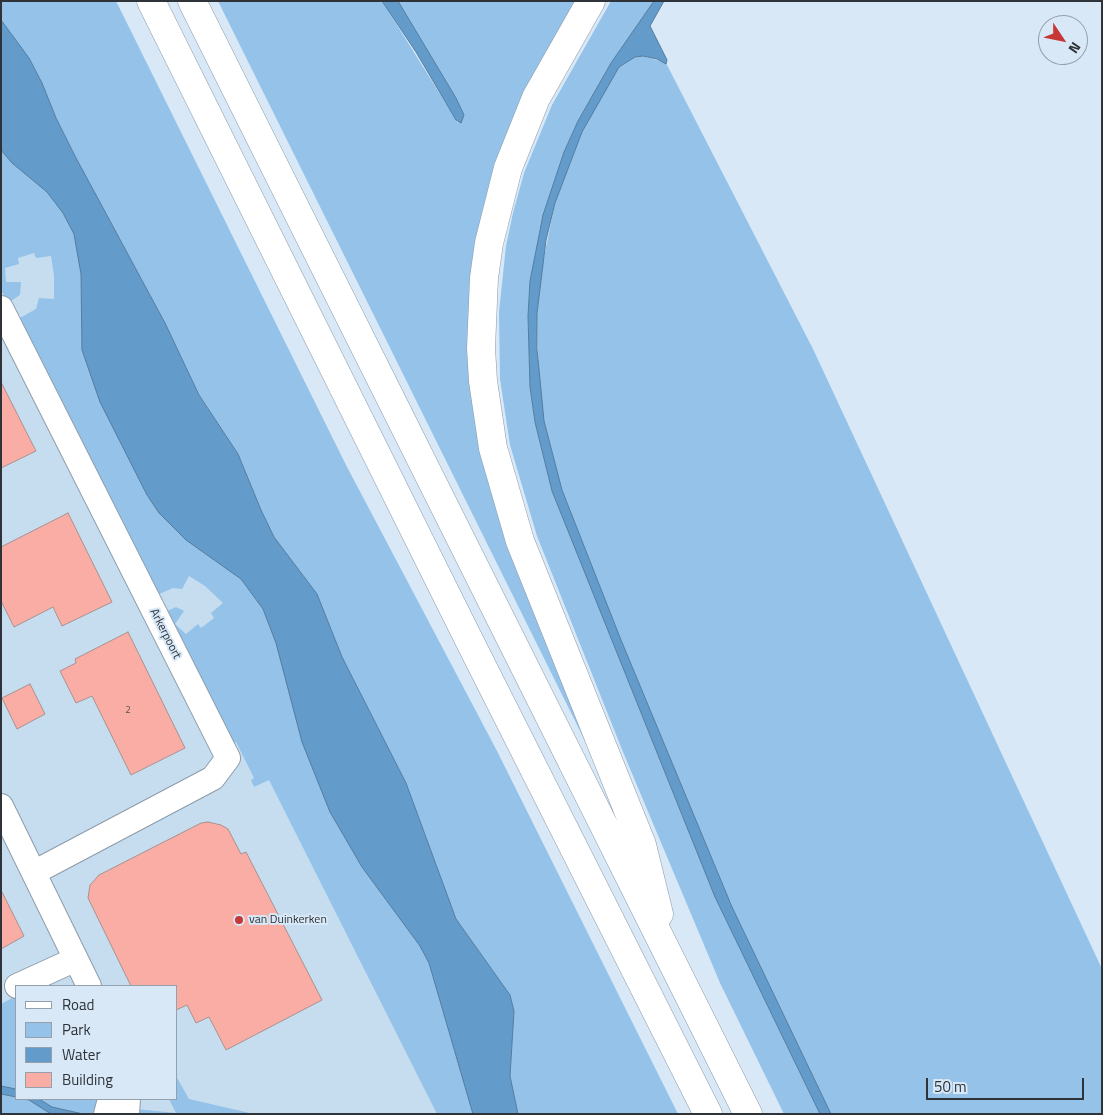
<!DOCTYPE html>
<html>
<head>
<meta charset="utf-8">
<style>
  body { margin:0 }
  #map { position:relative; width:1103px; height:1115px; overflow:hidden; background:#d8e8f7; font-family:"Titillium Web",sans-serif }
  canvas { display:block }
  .frame { position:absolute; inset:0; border:2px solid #2d3339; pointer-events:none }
  .legend { position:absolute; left:15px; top:985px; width:162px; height:115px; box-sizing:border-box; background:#d8e8f7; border:1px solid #94a0ab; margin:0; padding:6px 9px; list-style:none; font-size:15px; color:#2d3339 }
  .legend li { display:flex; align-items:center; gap:10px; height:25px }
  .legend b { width:25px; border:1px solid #94a0ab }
  .north { position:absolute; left:1038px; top:15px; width:50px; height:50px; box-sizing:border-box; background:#d8e8f7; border:1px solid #94a0ab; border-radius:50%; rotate:124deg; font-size:14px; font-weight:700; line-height:20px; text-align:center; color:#2d3339 }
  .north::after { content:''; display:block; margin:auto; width:18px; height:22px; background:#c63736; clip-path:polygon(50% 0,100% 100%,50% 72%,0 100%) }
  .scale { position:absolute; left:926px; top:1078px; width:158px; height:22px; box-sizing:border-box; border:2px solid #2d3339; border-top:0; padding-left:6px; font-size:15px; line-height:18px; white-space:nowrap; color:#2d3339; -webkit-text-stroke:4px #d8e8f7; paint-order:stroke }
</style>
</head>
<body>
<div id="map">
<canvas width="1103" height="1115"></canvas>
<div class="frame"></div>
<ul class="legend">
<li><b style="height:6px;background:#fff"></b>Road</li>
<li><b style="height:14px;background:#94c2e9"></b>Park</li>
<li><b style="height:14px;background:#639bca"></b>Water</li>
<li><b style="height:14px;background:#faada5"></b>Building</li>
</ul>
<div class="north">N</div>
<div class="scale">50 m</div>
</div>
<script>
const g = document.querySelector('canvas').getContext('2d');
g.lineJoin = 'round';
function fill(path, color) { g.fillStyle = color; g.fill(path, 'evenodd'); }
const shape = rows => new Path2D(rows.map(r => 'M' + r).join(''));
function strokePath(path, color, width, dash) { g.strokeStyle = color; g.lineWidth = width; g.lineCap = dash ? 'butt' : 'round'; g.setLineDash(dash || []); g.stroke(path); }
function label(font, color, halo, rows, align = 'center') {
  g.font = font + ' "Titillium Web",sans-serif'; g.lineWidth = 4; g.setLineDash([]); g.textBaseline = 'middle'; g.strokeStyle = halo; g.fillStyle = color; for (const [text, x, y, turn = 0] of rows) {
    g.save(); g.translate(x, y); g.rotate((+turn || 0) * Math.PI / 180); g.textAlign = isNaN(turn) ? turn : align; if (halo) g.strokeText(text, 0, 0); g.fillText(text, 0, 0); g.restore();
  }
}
const built = shape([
  [1,72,504,1114,74,1114,24,1099,176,1099,176,986,16,986,16,1096,1,1092]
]);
const green = shape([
  [1,1,116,1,346,465,497,751,678,1114,518,1114,510,1076,514,1011,510,995,456,919,406,783,342,657,317,594,274,537,261,510,238,454,199,395,165,323,75,156,56,118,42,83,29,58,1,20],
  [218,1,382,1,458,123,464,115,456,98,398,1,582,1,545,63,473,348,586,743],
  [611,1,654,1,611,63,578,121,564,152,543,215,530,281,528,316,530,387,535,422,552,491,715,897,820,1114,784,1114,720,983,623,752,537,536,510,445,500,379,499,312,506,246,513,213,524,173,552,105],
  [643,56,666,63,813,349,1102,969,1102,1114,831,1114,732,907,621,640,562,490,544,421,539,385,537,313,540,277,555,203,582,132,604,91,619,67,635,57],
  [1,150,12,163,47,192,63,213,74,234,81,274,82,350,147,495,159,513,186,540,241,579,263,609,276,643,302,742,330,812,362,867,420,946,429,963,473,1114,437,1114,269,780,254,787,251,780,254,778,236,742,230,745,163,613,176,607,184,611,175,624,186,634,198,624,201,628,214,618,211,613,223,603,205,586,189,576,182,589,173,588,155,596,16,320,36,309,39,298,54,299,54,276,51,256,36,258,34,253,18,258,19,264,5,268,6,282,21,282,20,295,8,303,1,290],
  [16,996,16,1089,1,1086,1,1004],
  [176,1076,189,1099,254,1114,135,1114,136,1109,176,1113,169,1099,176,1099],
  [1,1094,29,1100,51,1114,1,1114],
  [39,1099,103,1099,99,1114,83,1114,52,1107]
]);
const water = shape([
  [382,1,398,1,456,98,464,115,461,123,456,120,416,52,382,1],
  [654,1,664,1,650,26,667,60,666,64,657,59,643,56,635,57,619,67,582,132,555,203,546,240,537,313,537,349,544,421,562,490,621,640,732,907,831,1114,820,1114,715,897,552,491,535,422,530,387,528,316,530,281,543,215,564,152,578,121,611,63,654,1],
  [1,20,29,58,42,83,56,118,75,156,165,323,199,395,238,454,261,510,274,537,317,594,342,657,406,783,456,919,510,995,514,1011,510,1076,518,1114,473,1114,429,963,420,946,362,867,330,812,302,742,276,643,263,609,241,579,186,540,159,513,147,495,100,402,82,350,81,274,74,234,63,213,47,192,12,163,1,150,1,20],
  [1,1086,16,1089,16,1097,1,1094,1,1086],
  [23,1099,39,1099,52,1107,83,1114,51,1114,29,1100,23,1099]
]);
const building = shape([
  [1,382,36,451,1,468,1,382],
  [68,513,112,602,62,626,53,607,14,627,1,601,1,547,68,513],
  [128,632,185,748,131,775,92,696,76,703,60,671,76,663,75,659,128,632],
  [30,684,45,714,17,729,2,698,30,684],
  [208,822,221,825,228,829,241,854,246,852,322,1000,226,1050,209,1017,196,1023,187,1005,176,1010,176,986,131,986,88,898,90,885,99,875,201,823,208,822],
  [1,890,24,936,1,949,1,890]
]);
const minor = shape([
  [1,308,228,758,213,778,35,872],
  [1,806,89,986],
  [17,986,74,960],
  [106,1114,110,1099],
  [127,1114,128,1099]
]);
const motorway = shape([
  [151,1,470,642,708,1114],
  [192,1,748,1114],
  [591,1,536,98,508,168,489,243,484,278,481,348,483,381,493,448,520,541,642,845,659,914]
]);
const markers = [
  [239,920,5,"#c63736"]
];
const numberNames = [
  ["2",128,711]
];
const streetNames = [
  ["Arkerpoort",165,634,63]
];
const poiNames = [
  ["van Duinkerken",249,920]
];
fill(built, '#c6ddf0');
fill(green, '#94c2e9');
fill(water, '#639bca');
strokePath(water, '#537c9e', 1);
fill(building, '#faada5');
strokePath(building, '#a8928f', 1);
strokePath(minor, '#8c9ba9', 26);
strokePath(motorway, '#8c9ba9', 29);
strokePath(minor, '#fff', 24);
strokePath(motorway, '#fff', 28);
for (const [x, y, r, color] of markers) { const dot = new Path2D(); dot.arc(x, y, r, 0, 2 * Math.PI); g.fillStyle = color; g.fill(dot); strokePath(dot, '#d8e8f7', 2); }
label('10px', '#605254', null, numberNames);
label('12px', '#2d3339', '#d8e8f7', streetNames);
label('12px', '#2d3339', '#d8e8f7', poiNames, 'left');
</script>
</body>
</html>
